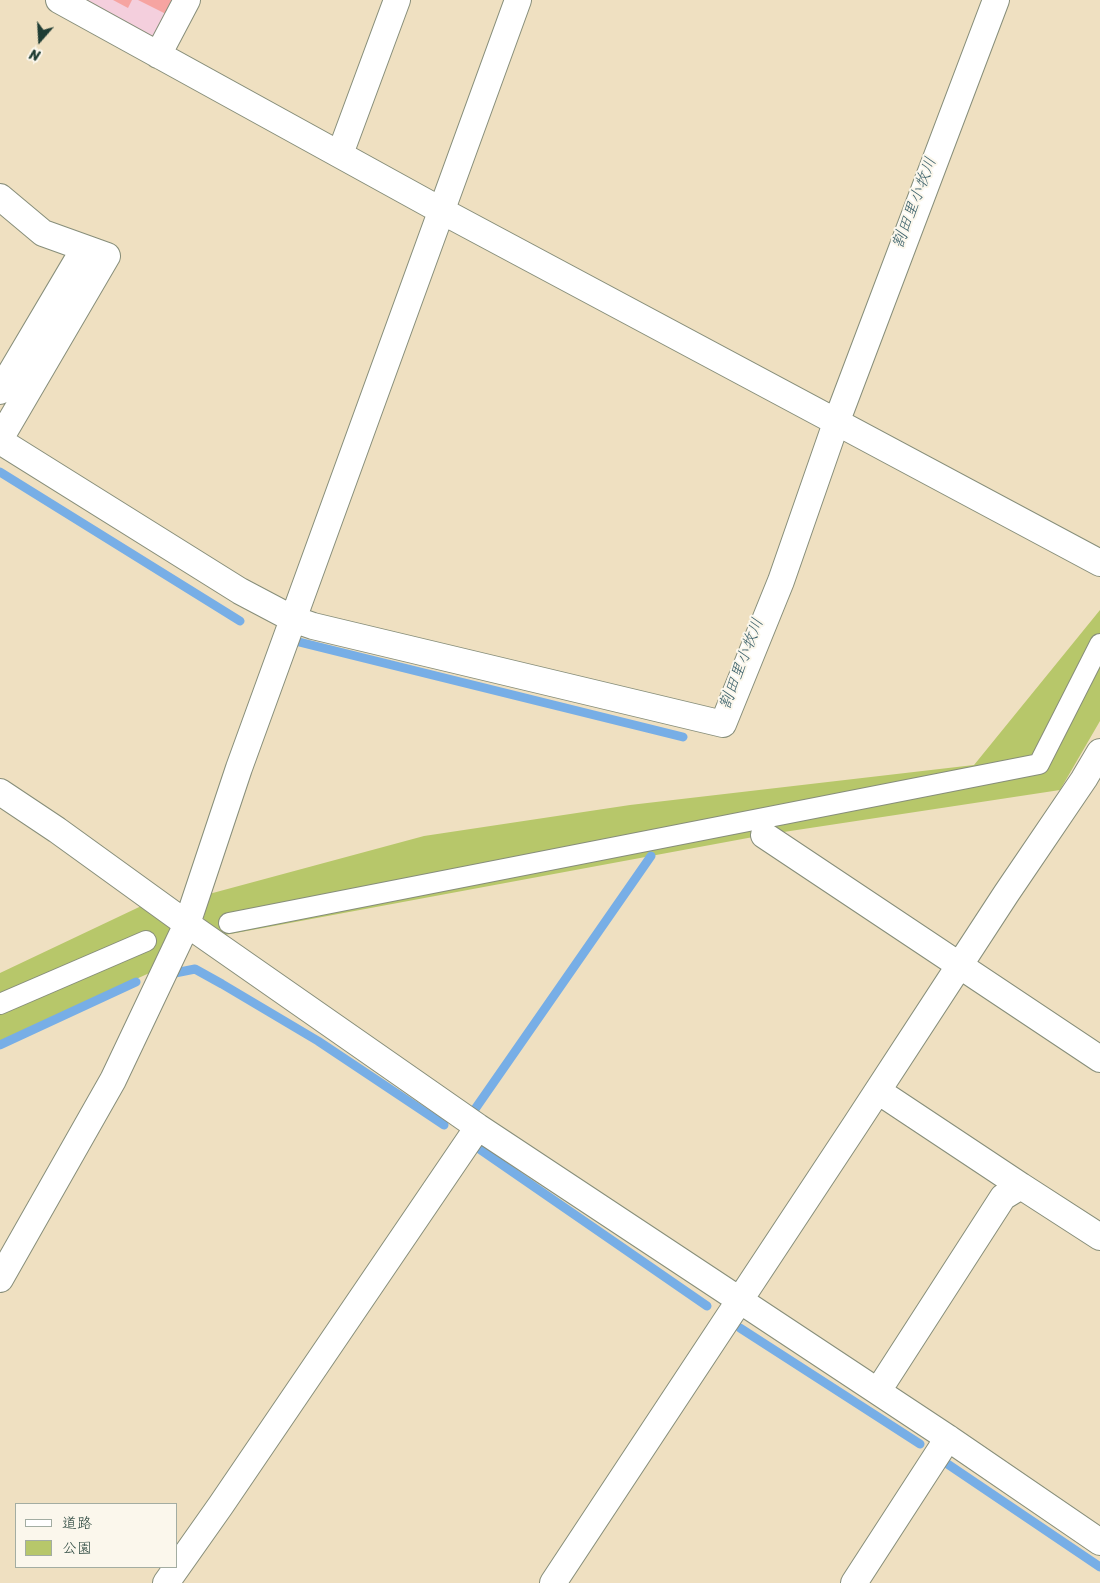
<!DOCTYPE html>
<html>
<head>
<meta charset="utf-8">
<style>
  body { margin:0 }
  #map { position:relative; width:1100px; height:1583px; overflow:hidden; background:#efe0c1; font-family:Sriracha,"Klee One",sans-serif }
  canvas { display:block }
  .legend { position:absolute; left:15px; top:1503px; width:162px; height:65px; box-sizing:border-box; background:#fbf7ec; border:1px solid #a3ada2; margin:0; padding:6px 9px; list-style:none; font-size:15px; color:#1f3d34 }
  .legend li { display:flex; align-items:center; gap:10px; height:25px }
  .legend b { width:25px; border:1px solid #a3ada2 }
  .north { position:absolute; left:15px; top:15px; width:50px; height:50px; -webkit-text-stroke:4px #fbf7ec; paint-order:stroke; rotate:199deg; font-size:14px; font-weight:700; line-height:20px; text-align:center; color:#1f3d34 }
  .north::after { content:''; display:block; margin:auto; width:18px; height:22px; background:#1f3d34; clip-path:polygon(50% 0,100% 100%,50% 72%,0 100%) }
</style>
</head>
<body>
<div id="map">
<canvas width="1100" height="1583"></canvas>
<ul class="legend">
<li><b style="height:6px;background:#fff"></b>道路</li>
<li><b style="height:14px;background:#b7c76a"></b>公園</li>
</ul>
<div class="north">N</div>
</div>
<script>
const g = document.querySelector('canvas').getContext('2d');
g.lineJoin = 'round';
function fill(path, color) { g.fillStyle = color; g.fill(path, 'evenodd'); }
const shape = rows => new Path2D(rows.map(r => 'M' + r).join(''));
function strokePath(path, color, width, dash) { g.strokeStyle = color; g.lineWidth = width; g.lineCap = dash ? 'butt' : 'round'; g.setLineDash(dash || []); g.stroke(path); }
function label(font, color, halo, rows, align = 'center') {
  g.font = font + ' Sriracha,"Klee One",sans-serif'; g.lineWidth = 4; g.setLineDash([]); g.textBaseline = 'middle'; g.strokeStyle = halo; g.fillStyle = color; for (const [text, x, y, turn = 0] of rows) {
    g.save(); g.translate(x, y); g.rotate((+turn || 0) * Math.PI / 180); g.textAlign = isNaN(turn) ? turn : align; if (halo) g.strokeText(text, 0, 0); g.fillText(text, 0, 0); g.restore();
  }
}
const built = shape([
  [84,0,175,0,155,38]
]);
const green = shape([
  [1100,610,1100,721,1060,790,764,835,225,935,203,921,209,894,424,836,630,805,974,765],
  [154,900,187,924,167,965,0,1041,0,973]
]);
const stream = shape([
  [0,472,240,621],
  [295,641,683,737],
  [175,973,195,969,222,984,318,1041,444,1125],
  [0,1045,136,982],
  [473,1112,651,856],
  [478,1148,707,1306],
  [740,1328,920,1444],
  [946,1463,1100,1567]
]);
const building = shape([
  [113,0,132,0,128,8],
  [138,0,173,0,166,14]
]);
const pedestrian = shape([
  [229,923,1039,764,1100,644],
  [0,1004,146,941]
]);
const minor = shape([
  [59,0,442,211,1100,563],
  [158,55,187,0],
  [340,154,397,0],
  [0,197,43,233,107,256,0,439],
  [0,391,84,249],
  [0,441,240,591,293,619,313,626,723,724,781,581,836,423,996,0],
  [0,792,57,830,187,924,478,1127,948,1438,1100,1542],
  [764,835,1100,1059],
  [878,1091,1021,1186],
  [0,1279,113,1080,187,924,239,768,518,0],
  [878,1391,1003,1197,1021,1186,1100,1237],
  [166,1583,221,1505,478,1127],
  [553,1583,856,1124,1006,894,1084,779,1100,752],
  [854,1583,948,1438]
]);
const waterNames = [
  ["割田里小牧川",915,203,-69],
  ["割田里小牧川",742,664,-69]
];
fill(built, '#f4cfdd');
fill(green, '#b7c76a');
strokePath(stream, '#77aee6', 9);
fill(building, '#f6a4a1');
strokePath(pedestrian, '#878e7a', 22);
strokePath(minor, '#878e7a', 28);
strokePath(pedestrian, '#fff', 20);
strokePath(minor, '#fff', 26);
label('italic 16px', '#395f69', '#fbf7ec', waterNames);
</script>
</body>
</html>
